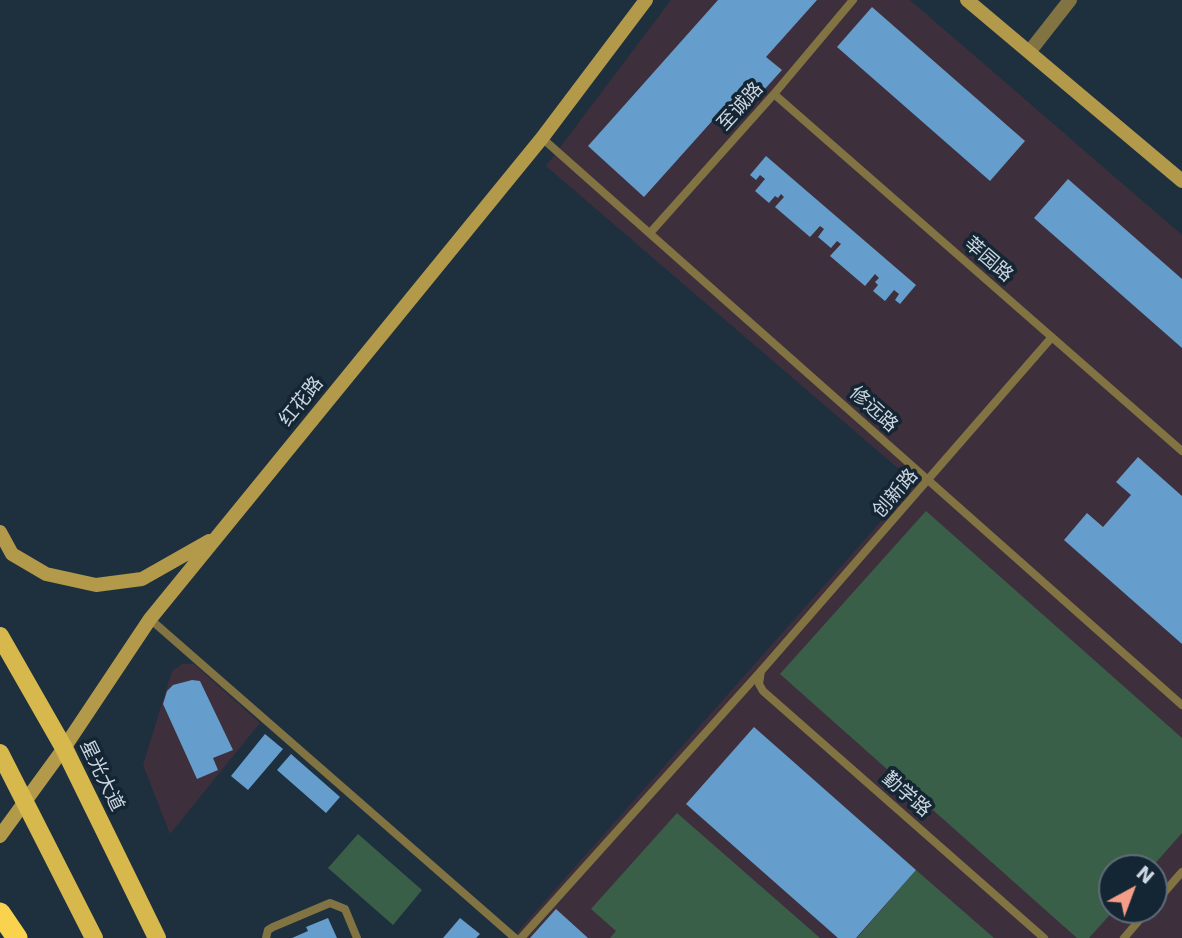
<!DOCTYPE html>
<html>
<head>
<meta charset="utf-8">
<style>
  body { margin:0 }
  #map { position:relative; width:1182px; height:938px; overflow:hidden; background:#1e2f3e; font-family:"DejaVu Sans",sans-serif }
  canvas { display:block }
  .north { position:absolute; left:1098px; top:854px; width:70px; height:70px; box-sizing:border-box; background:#142533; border:2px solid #5d6c78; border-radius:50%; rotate:41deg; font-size:19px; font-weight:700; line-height:28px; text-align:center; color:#cbd6e0 }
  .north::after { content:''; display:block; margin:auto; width:24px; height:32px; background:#f49e89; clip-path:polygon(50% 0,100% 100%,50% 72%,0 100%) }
</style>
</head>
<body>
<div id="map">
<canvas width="1182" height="938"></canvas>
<div class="north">N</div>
</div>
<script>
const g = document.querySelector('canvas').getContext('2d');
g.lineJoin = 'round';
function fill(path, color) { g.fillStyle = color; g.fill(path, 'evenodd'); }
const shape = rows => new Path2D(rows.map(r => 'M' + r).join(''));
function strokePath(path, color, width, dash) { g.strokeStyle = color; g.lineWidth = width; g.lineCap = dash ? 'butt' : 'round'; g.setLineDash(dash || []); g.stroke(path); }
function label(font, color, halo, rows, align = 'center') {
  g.font = font + ' "DejaVu Sans","Noto Sans SC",sans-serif'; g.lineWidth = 7; g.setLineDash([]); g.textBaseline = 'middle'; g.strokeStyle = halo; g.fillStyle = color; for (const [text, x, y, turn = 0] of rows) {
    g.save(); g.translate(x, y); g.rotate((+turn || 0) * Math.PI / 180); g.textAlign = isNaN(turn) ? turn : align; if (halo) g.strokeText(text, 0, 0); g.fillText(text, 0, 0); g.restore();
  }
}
const education = shape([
  [671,0,910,0,1182,235,1182,938,512,938,915,483,546,166],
  [1112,868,1154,868,1154,910,1112,910],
  [182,664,194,664,260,723,170,834,143,765,172,671]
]);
const green = shape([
  [926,511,1182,738,1182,833,1151,868,1112,868,1112,910,1114,910,1089,938,1077,938,780,674],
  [677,813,820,938,610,938,616,931,591,909],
  [358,834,422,890,393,925,328,868],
  [916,870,994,938,857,938]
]);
const building = shape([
  [718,0,817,0,766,57,782,70,735,122,722,110,644,197,588,146],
  [872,7,1025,141,990,181,837,47],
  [766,156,916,285,900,304,895,300,899,294,894,290,885,301,873,291,878,285,875,282,879,278,875,274,865,286,830,256,841,244,837,241,831,248,818,237,824,229,820,226,810,237,775,207,784,197,781,194,778,198,775,196,769,203,755,191,765,179,760,175,756,180,750,175],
  [1068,179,1182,279,1182,348,1034,218],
  [1138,457,1182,496,1182,644,1064,540,1087,513,1103,527,1131,495,1116,482],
  [192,680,200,681,233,750,213,758,218,770,197,779,163,704,167,691,173,685],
  [754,727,916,870,856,938,838,938,686,804],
  [265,734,283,749,248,790,231,776],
  [291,754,340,797,326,813,277,770],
  [556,909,588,938,530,938],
  [328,918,337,938,292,938,308,931,306,927],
  [460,918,480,934,476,938,443,938]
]);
const lane = shape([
  [774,94,1182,451],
  [542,138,1182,705],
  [650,233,774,94,853,0],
  [150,619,515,938],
  [761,671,759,684,763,691,1044,938],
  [1154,904,1182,872],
  [266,938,268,930,273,927,330,903,345,909,357,938],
  [521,938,762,670,1052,337],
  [1124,938,1148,910]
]);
const street = shape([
  [1030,51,1070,0]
]);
const secondary = shape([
  [967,0,1182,181],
  [0,532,12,554,46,574,96,585,142,579,209,541],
  [0,836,64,748,150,619,542,138,646,0]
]);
const primary = shape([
  [0,636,64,748,157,938],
  [0,753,94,938]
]);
const highway = shape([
  [0,913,17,938]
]);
const streetNames = [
  ["至诚路",741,107,-48],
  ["莘园路",988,260,41],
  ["红花路",302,402,-51],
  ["修远路",873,410,42],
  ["创新路",896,494,-49],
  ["星光大道",101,776,64],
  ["勤学路",906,795,41]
];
fill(education, '#3e2f3c');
fill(green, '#3a5f48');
fill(building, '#659dcd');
strokePath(lane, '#827343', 8);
strokePath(street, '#827343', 14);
strokePath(secondary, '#b29a4a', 14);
strokePath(primary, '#d7b84d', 18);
strokePath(highway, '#f9d34d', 21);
label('19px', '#cbd6e0', '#142533', streetNames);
</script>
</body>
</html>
